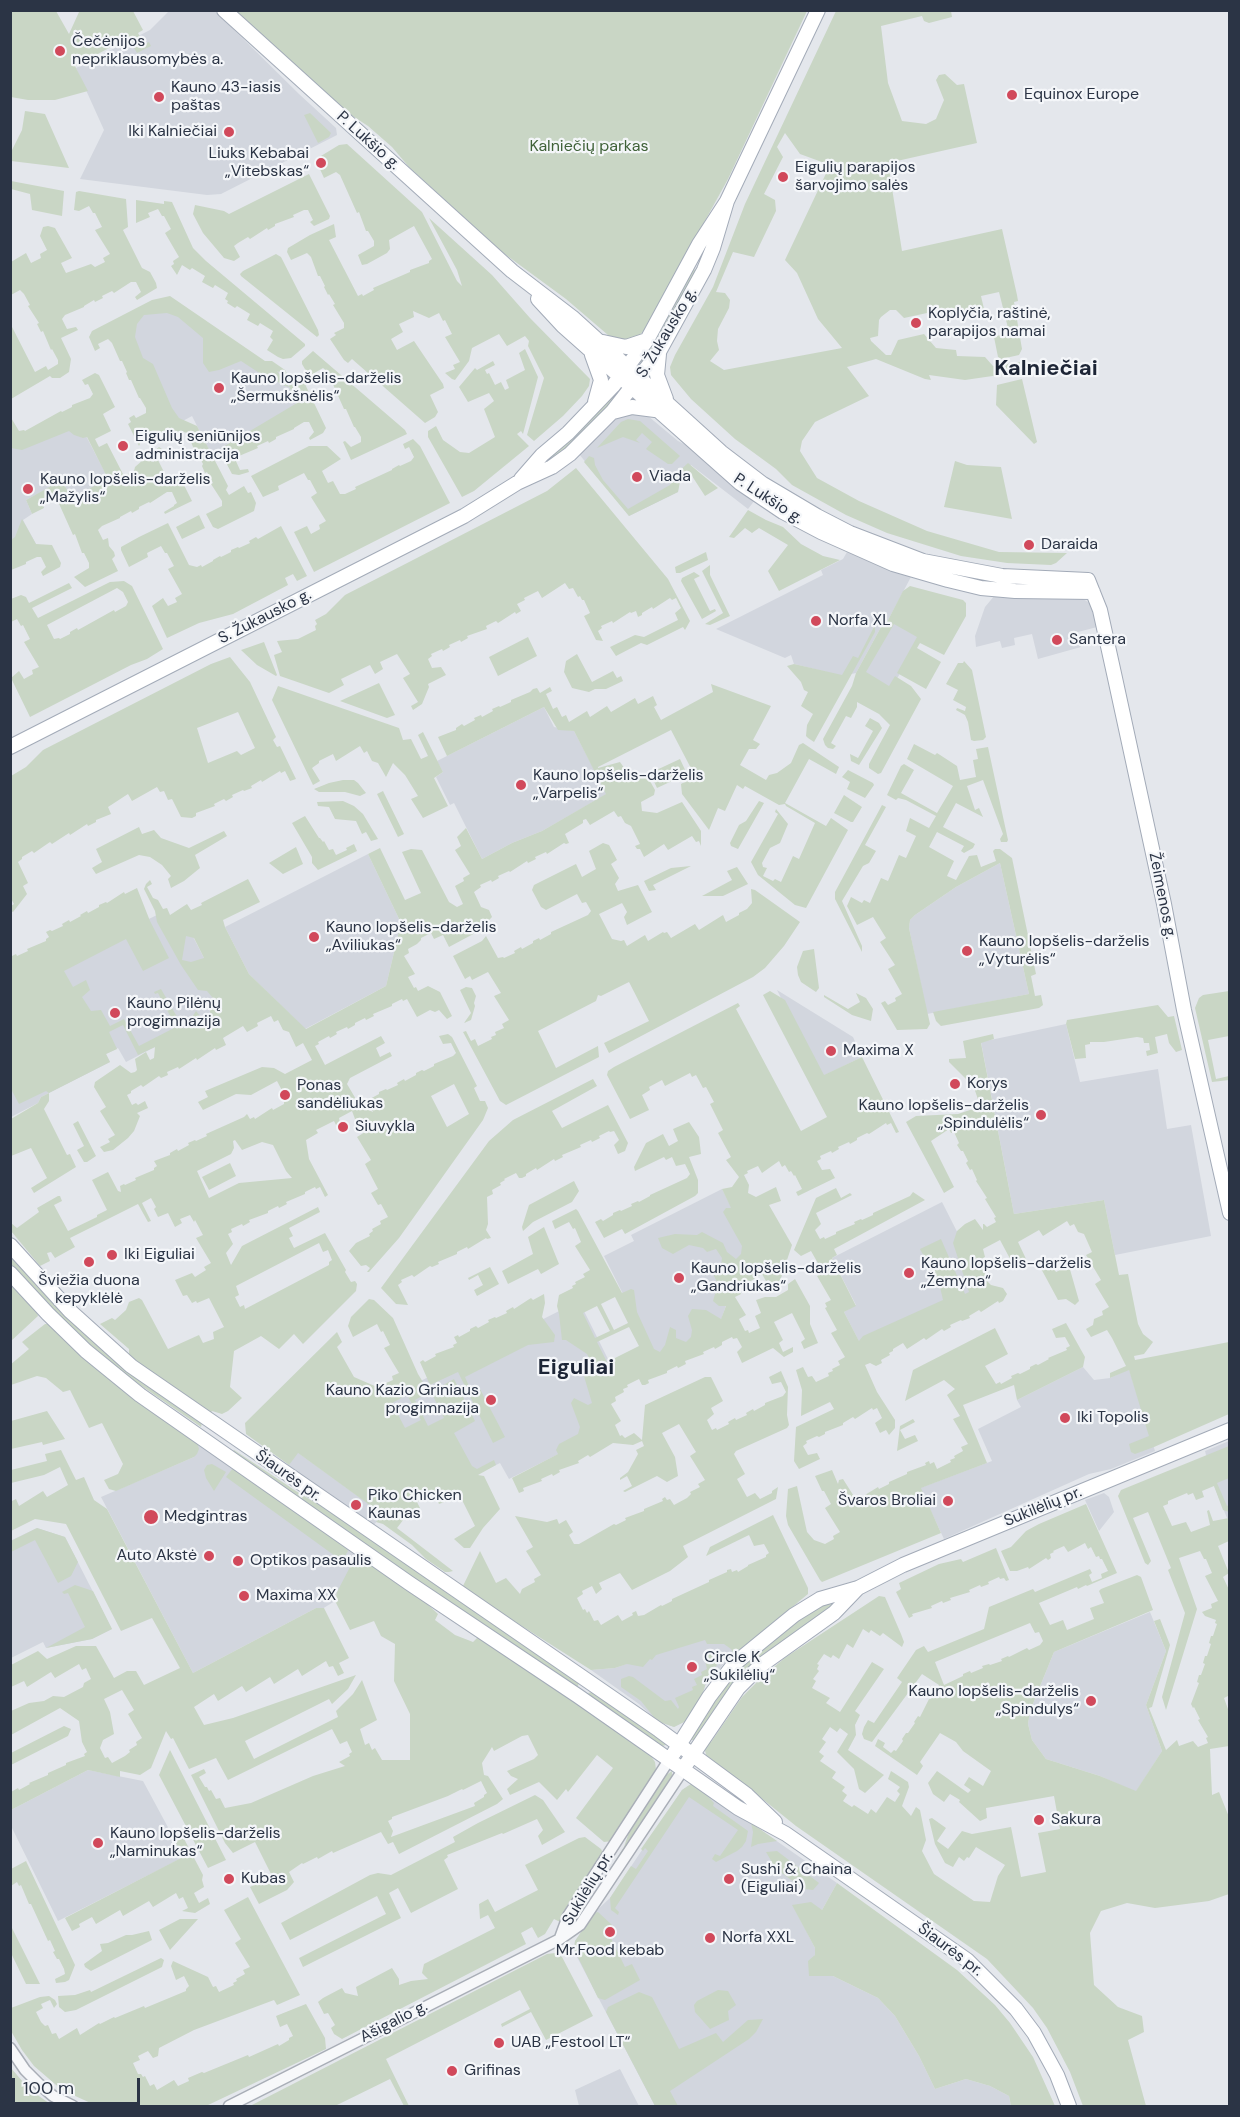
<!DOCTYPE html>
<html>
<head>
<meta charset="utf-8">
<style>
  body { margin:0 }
  #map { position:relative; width:1240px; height:2117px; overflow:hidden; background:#e4e7ec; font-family:"DM Sans",sans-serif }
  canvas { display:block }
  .frame { position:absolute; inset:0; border:12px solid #2b3445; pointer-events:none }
  .scale { position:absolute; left:12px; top:2078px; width:128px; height:27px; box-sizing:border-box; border:3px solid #2b3445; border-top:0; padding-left:8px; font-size:18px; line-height:21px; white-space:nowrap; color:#2b3445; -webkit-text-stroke:4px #f4f6f9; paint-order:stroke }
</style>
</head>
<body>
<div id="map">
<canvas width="1240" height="2117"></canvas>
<div class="frame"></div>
<div class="scale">100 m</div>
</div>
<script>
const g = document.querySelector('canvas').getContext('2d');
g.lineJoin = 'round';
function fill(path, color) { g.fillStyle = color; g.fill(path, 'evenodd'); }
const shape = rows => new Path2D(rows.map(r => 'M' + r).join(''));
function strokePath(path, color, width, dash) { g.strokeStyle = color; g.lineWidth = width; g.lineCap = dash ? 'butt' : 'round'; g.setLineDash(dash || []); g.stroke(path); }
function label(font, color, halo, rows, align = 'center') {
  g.font = font + ' "DM Sans",sans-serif'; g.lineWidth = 4.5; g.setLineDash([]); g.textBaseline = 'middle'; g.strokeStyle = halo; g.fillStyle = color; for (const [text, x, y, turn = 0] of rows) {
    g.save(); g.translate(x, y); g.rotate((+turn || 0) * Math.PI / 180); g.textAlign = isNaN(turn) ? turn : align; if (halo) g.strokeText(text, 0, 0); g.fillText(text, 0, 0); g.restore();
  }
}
const built = shape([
  [169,11,215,11,299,94,336,128,337,135,221,194,207,195,80,179,104,130,76,68,150,30],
  [168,298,267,366,283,374,301,411,212,456,192,416,168,429,115,325],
  [73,411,109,480,71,498,62,481,26,500,32,514,23,520,36,544,11,556,11,443],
  [630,411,648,416,678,441,694,449,755,500,748,509,691,465,683,475,680,476,678,492,629,516,579,454,617,418],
  [847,552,912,575,886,624,881,627,856,673,842,676,794,664,791,655,785,658,716,629,823,575,821,570,843,559],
  [995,595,1081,598,1090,603,1097,627,1078,632,1081,647,1038,659,1032,634,1014,638,1015,645,1002,648,1000,641,976,647,975,636,985,607],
  [893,621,921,637,891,689,864,673],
  [544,707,554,727,574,731,607,794,542,831,512,843,482,859,454,803,450,805,436,777,443,772,437,761],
  [368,854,401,923,386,986,305,1029,249,974,225,927],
  [1000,863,1029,994,927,1014,909,928,910,920,915,915,956,887],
  [157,915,190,931,230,1008,126,1062,118,1048,106,1054,110,1062,41,1097,38,1103,11,1117,11,986],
  [777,990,853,1037,862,1057,821,1077],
  [1066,1024,1080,1082,1158,1069,1167,1129,1191,1125,1211,1236,1115,1255,1104,1200,1014,1214,981,1042],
  [722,1189,762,1268,734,1282,718,1329,656,1360,604,1256,634,1241,631,1235],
  [942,1202,986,1289,864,1351,844,1312,856,1305,832,1258],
  [579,1301,620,1383,596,1395,612,1427,509,1479,500,1463,448,1489,373,1405],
  [1083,1367,1094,1380,1110,1378,1129,1369,1155,1451,1111,1469,1089,1474,944,1539,920,1488,992,1461,978,1429,1021,1407,1017,1400],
  [1229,1441,1229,1518,1227,1518,1214,1486,1205,1451],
  [197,1442,363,1557,337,1592,335,1601,322,1609,316,1608,193,1673,101,1497,194,1457],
  [297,1452,383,1514,373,1526,359,1519,356,1513,286,1468],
  [1104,1493,1109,1497,1114,1512,1099,1531,1085,1500],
  [37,1528,65,1537,112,1629,92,1639,46,1648,43,1642,11,1658,10,1541],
  [799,1602,758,1635,736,1657,733,1653,705,1686,701,1699,686,1721,674,1727,657,1721,639,1704,591,1670,615,1668],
  [1150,1612,1166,1651,1146,1705,1162,1751,1136,1792,1100,1776,1046,1759,1032,1740,1028,1724,1030,1711,1054,1652],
  [88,1770,143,1781,184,1857,58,1921,11,1826,11,1810],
  [691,1784,699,1787,837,1883,822,1910,793,1905,815,1948,815,1955,809,1976,833,1976,878,1998,895,2016,919,2056,935,2089,966,2079,990,2086,1009,2096,1011,2106,655,2106,577,1957,574,1949,575,1941,594,1913,610,1898,682,1790],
  [620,2069,639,2106,579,2106,575,2090]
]);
const green = shape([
  [10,11,56,11,69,34,79,12,82,11,133,11,143,30,138,33,144,44,149,42,151,46,137,53,128,38,75,66,88,91,55,100,28,100,11,97],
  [236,11,807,11,728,179,646,328,635,340,615,341,566,299,502,252,409,167,392,147,368,126,348,113],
  [836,11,951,11,952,17,929,23,924,21,922,16,881,26,888,83,902,121,926,124,936,119,944,100,936,80,939,75,945,74,957,85,964,84,977,143,888,163,902,251,1002,229,1017,295,1018,301,1014,302,1022,349,1019,355,1001,359,998,357,994,337,1009,332,999,292,981,296,984,309,952,316,950,308,904,318,896,310,890,310,881,317,879,320,878,336,870,338,871,341,886,355,891,355,898,340,924,334,936,348,956,350,957,356,985,357,993,366,1021,362,1021,367,1014,367,1013,373,965,380,929,375,931,380,925,379,876,359,847,367,869,396,815,422,802,441,800,451,817,478,859,501,927,531,999,552,1067,553,1056,563,1051,565,1007,563,961,556,887,533,846,515,792,485,776,469,735,439,691,399,671,375,670,367,675,355,713,287,745,204],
  [785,133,800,154,830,165,785,260,797,273,818,319,842,348,724,370,710,361,719,350,717,341,718,329,729,308,730,300,725,293,716,292,733,252,754,257,776,211,775,200,764,194,783,157,777,147],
  [25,111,45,114,69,168,11,161,11,152,22,130],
  [310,113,331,133,329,137,318,143,304,115],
  [347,144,422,212,457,281,462,286,457,270,429,218,492,275,530,318,590,379,589,386,582,396,563,416,534,441,527,435,544,378,528,346,529,341,525,336,507,346,499,334,472,348,469,361,455,380,452,379,445,373,455,369,453,365,460,362,445,337,452,334,445,320,443,321,439,313,429,318,413,311,414,317,399,324,403,332,391,339,397,350,414,341,443,384,444,388,430,395,438,412,435,417,425,423,352,359,348,363,344,360,330,339,336,335,334,333,344,328,344,323,333,305,335,304,329,294,328,295,324,287,325,286,320,276,318,276,311,257,307,253,291,260,287,252,288,248,310,235,334,224,336,237,329,240,358,296,362,294,363,296,374,290,373,288,410,272,410,270,429,263,429,261,432,259,414,226,389,240,390,249,387,253,367,264,362,265,358,255,374,246,374,241,368,231,366,231,359,212,357,213,340,175,336,172,324,178,319,167,325,164,323,159,316,162,316,159,339,145],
  [309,174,330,216,329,219,314,226,310,222,313,220,308,210,304,210,293,215,294,217,275,224,275,226,268,230,267,228,250,239,248,237,238,243,234,246,240,257,234,261,224,258,203,233,193,214,195,205,224,211,229,214],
  [11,181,64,191,62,216,32,210,30,194,11,189],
  [79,191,126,199,128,227,123,230,142,268,150,272,156,283,157,288,137,300,135,297,141,292,136,282,131,282,114,293,112,291,102,296,103,298,95,302,94,300,84,306,84,307,65,315,62,319,67,329,76,327,78,330,61,338,71,359,69,372,60,378,52,378,50,376,11,399,11,325,35,372,46,366,48,370,58,364,58,360,52,349,51,350,43,331,41,332,37,324,39,323,28,306,30,305,24,294,20,290,11,295,11,262,26,253,31,263,41,258,40,254,47,250,40,236,43,227,48,226,55,228,72,258,61,263,66,273,91,264,95,267,105,262,103,258,110,254,95,230,102,227,95,213,93,213,89,206,79,211,74,210,76,192],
  [136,200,164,204,164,201,172,202,193,248,206,261,305,344,305,346,291,358,283,359,278,357,267,350,273,340,270,337,273,331,260,323,258,326,247,320,250,314,237,306,235,308,227,303,228,301,225,299,228,293,215,285,213,288,202,282,205,276,192,268,190,270,182,265,177,275,171,266,174,264,173,261,179,257,165,233,171,229,164,216,162,216,158,209,148,213,150,217,136,223],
  [276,254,281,257,318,330,319,335,317,337,241,276,240,274,243,271],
  [694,269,696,271,664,330,643,364,640,362,662,328],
  [170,296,265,361,272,361,285,370,294,387,304,382,326,428,323,433,310,440,309,438,314,432,309,422,304,422,294,428,294,429,276,437,276,439,269,443,268,441,257,446,258,448,239,456,235,459,240,470,248,469,249,472,239,475,232,474,222,455,219,454,223,447,297,403,283,374,277,371,289,387,282,385,270,376,261,374,241,361,219,370,209,372,203,363,203,338,178,317,167,313,144,315,137,324,135,337,143,358,153,364,172,408,179,418,197,426,228,486,226,490,229,495,244,486,248,493,251,492,256,503,254,511,218,529,213,527,206,514,222,506,222,501,211,484,213,483,207,472,205,473,202,466,203,464,198,454,196,454,188,435,185,432,174,437,166,436,158,431,142,439,139,446,128,424,131,422,129,418,134,415,136,418,146,413,146,408,140,398,139,398,131,380,129,380,126,373,127,372,122,361,120,361,112,343,108,339,98,344,100,348,95,351,89,337,92,331,152,300],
  [525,349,538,377,523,434,521,431,517,434,529,446,474,491,462,497,428,437,428,431,436,426,443,440,460,452,469,453,495,437,484,409,494,401,489,393,468,402,459,387,475,368,477,370,493,361,495,365,485,370,487,374,489,373,495,385,501,382,505,390,509,388,506,380,525,370,519,353],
  [313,351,405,430,407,434,351,460,343,442,345,441,351,447,361,442,361,437,355,427,354,427,346,409,344,409,327,371,323,368,309,376,302,364,302,361],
  [95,373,99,375,115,407,103,414,111,431,95,439,99,447,107,443,124,476,134,471,135,467,144,459,154,462,153,452,159,447,162,449,155,454,167,478,178,476,180,477,192,501,165,514,164,512,174,506,174,505,177,503,172,492,167,492,150,503,149,502,139,507,139,509,132,513,131,511,120,517,120,518,102,526,98,530,103,540,108,538,109,546,114,552,115,556,112,559,118,571,85,587,74,577,89,568,89,563,84,553,82,553,75,534,73,535,56,497,52,494,42,499,44,508,32,514,26,500,62,480,71,498,108,479,87,437,83,438,74,435,69,431,22,450,11,448,10,416,19,431,24,430,25,431,61,411,62,412,72,407,72,405,90,398,93,394,88,384,85,385,82,380],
  [1022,379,1037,442,1034,444,996,405,997,385],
  [616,392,619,394,606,408,570,445,543,466,540,464,584,426],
  [628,419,640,421,680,456,672,464,668,464,646,449,652,442,642,433,636,440,640,443,623,437,597,448,621,422],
  [413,439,420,446,450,503,314,572,294,532,307,526,311,534,320,529,319,525,326,521,311,497,317,493,310,480,308,480,304,473,278,486,279,490,263,497,251,476,309,446,327,446,341,459,322,471,328,483,333,481,340,494,345,494,356,489,355,487,392,470,392,469,399,465,400,466,411,461,414,457,409,447,405,449,403,444],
  [589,456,594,458,595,465,603,480,628,509,670,485,676,474,688,463,718,488,705,496,692,476,681,476,678,492,629,516,584,462],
  [955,461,967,465,1001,467,1012,519,944,507],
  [576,468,668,579,690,621,685,630,683,627,647,645,641,643,616,656,610,647,635,635,644,637,678,620,675,613,681,608,676,598,672,600,670,598,653,609,652,607,642,613,642,615,638,617,636,611,631,613,630,612,613,623,612,621,601,626,602,628,598,631,603,641,596,640,584,616,590,613,584,600,582,600,580,596,578,597,573,588,569,589,565,583,542,598,538,591,524,598,525,600,517,604,521,611,516,614,515,612,498,623,496,621,486,626,487,629,467,636,468,638,461,642,460,640,449,645,450,647,443,651,442,649,431,654,432,656,428,659,432,668,441,667,446,675,428,684,429,687,422,704,413,710,411,706,418,702,403,678,410,674,397,654,380,662,383,669,375,674,370,665,341,679,344,685,329,693,280,676,274,655,282,652,277,641,298,639,316,630,315,626,317,624,315,620,326,614,345,595,547,491],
  [748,510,766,520,783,527,801,544,823,556,840,560,779,591,768,571,788,545,759,528,752,533,745,528,734,538,729,537],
  [199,515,205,528,182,539,176,527],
  [22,519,36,544,52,545,61,563,60,567,43,576,41,572,46,567,41,557,37,557,26,562,26,564,11,570,11,540,15,537],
  [168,523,189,565,197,567,201,565,202,567,213,561,213,560,220,556,221,557,231,552,231,550,238,547,239,548,250,543,249,541,256,537,258,539,281,526,307,576,297,581,293,574,285,578,288,585,233,614,199,623,167,638,152,606,163,598,168,606,177,602,175,598,182,594,168,569,174,566,167,553,165,553,161,546,147,553,148,557,129,567,121,550,121,547,139,537],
  [706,552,708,560,680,573,676,573,675,567],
  [710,565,710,575,730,616,710,625,705,624,723,613,702,571],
  [694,572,700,576,694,579,710,611,715,609,716,611,702,619,681,581,682,578],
  [124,581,132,586,163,649,147,659,131,665,30,717,11,678,19,671,24,679,33,674,32,670,39,667,24,642,30,639,23,625,21,626,17,619,11,622,11,599,21,595,26,597,29,603,69,583,72,588,32,608,38,618,110,582],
  [117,588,123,592,128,602,126,606,115,612,114,610,78,630,77,628,70,632,70,634,60,639,59,638,54,639,47,625],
  [910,586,963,600,966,603,966,616,944,655,920,643,917,648,941,662,926,689,897,673,917,637,894,624,866,672,889,686,895,676,911,686,921,699,881,773,878,774,869,768,869,764,890,725,879,714,857,702,857,707,851,718,846,716,831,743,836,746,833,749,828,748,825,745,823,739,852,686,856,673,881,627,886,624,903,591],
  [875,625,875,632,814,742,808,738,806,736,807,725,813,714,801,706,808,692,804,690,801,682,787,666,794,664,842,675,853,656,858,658],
  [528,637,537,656,498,676,489,657],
  [264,642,277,675,276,676,257,665,241,650],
  [577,654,592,682,613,671,617,678,621,676,623,681,606,689,595,689,589,692,572,688,564,672,566,661],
  [230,657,250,682,276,737,273,740,277,747,280,746,296,779,290,781,285,771,281,773,280,771,262,782,261,780,251,786,252,788,244,791,243,790,232,795,233,797,226,801,224,799,214,804,215,806,196,813,196,816,192,818,181,817,172,799,168,800,164,791,160,792,157,787,132,801,128,794,108,807,111,814,96,820,96,822,88,826,87,824,70,835,69,833,52,844,50,842,34,853,32,851,22,857,22,859,18,862,28,883,23,886,27,894,13,912,11,911,11,906,14,904,10,897,11,776,26,767,43,750,211,664],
  [238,712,255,748,241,755,237,751,208,763,197,728],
  [964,661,972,670,986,737,983,740,974,741,971,740,968,722,965,715,956,710,957,708,965,711,966,707,953,700,958,690,946,684,958,663,963,663],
  [379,683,395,715,387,718,340,701],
  [711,684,771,706,753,740,760,744,756,749,749,749,740,765,766,780,769,775,777,773,791,763,799,745,803,743,839,767,836,774,809,759,785,803,826,826,831,818,848,830,806,908,795,905,758,875,751,862,778,814,775,812,776,809,788,824,780,843,770,848,762,863,763,867,767,868,763,876,773,881,775,879,781,882,793,856,799,859,815,823,786,806,785,804,779,805,745,786,743,789,737,785,725,811,718,808,709,830,682,794,681,784,695,776,671,730,598,767,598,768,620,762,632,779,646,774,655,790,654,795,641,802,642,811,657,813,682,802,701,831,701,846,699,841,696,842,692,836,668,850,664,844,644,857,640,849,637,849,635,846,640,844,631,826,625,823,621,816,618,817,614,811,590,825,586,819,583,820,583,823,565,834,569,843,566,844,564,843,547,854,546,852,535,857,536,859,528,863,527,861,510,872,509,871,498,876,499,878,492,882,491,880,480,885,481,887,474,892,481,907,489,910,492,917,477,932,449,947,443,935,434,939,431,933,421,938,421,940,417,944,408,949,409,953,404,956,415,974,408,977,414,988,416,987,418,991,428,986,440,992,452,1016,447,1019,439,1010,435,1012,430,1010,417,1017,407,999,403,1001,402,999,392,1004,392,1006,373,1014,374,1016,366,1020,365,1018,355,1023,355,1025,348,1029,347,1027,336,1032,337,1034,330,1038,329,1036,318,1042,319,1044,315,1046,325,1065,381,1036,385,1043,376,1048,380,1057,390,1052,392,1056,350,1078,347,1084,360,1106,373,1112,368,1100,379,1094,379,1092,386,1089,387,1090,398,1085,397,1083,404,1079,405,1081,416,1075,416,1073,422,1070,424,1071,434,1066,434,1064,453,1056,456,1053,451,1043,443,1044,439,1036,448,1034,452,1037,477,1086,474,1088,480,1101,485,1101,488,1108,483,1120,399,1238,369,1272,367,1272,370,1268,366,1265,361,1266,349,1251,356,1243,370,1236,369,1234,373,1231,372,1229,381,1224,380,1221,388,1217,381,1204,378,1205,371,1193,378,1189,365,1164,371,1160,357,1137,365,1132,355,1119,352,1111,339,1118,340,1123,336,1125,334,1121,316,1130,318,1133,306,1140,309,1159,328,1195,325,1197,320,1187,316,1189,315,1187,305,1192,305,1194,286,1202,287,1204,279,1208,278,1206,268,1211,268,1213,249,1220,250,1222,243,1226,242,1224,231,1229,232,1232,228,1234,233,1244,226,1253,231,1265,242,1246,318,1207,320,1212,289,1228,293,1236,289,1238,294,1248,325,1233,346,1270,345,1272,351,1282,355,1281,357,1284,356,1291,303,1344,294,1334,279,1349,261,1336,234,1351,230,1387,242,1398,228,1411,222,1414,212,1411,209,1415,136,1364,129,1355,129,1349,100,1324,112,1318,115,1320,126,1310,129,1302,139,1298,142,1300,168,1349,199,1335,203,1343,214,1339,213,1332,224,1327,209,1298,197,1303,196,1301,192,1303,187,1295,183,1296,175,1280,192,1273,195,1277,206,1270,204,1267,211,1263,196,1238,203,1235,195,1220,194,1222,190,1215,180,1219,182,1223,175,1227,168,1213,158,1217,154,1209,156,1207,151,1198,142,1203,151,1221,148,1222,138,1204,70,1238,75,1247,55,1258,51,1252,47,1253,50,1261,40,1266,11,1231,11,1223,17,1228,39,1212,37,1208,58,1196,60,1196,62,1201,54,1205,68,1231,97,1217,97,1215,107,1210,92,1180,108,1172,118,1191,121,1192,120,1186,124,1184,125,1185,136,1180,135,1178,154,1170,154,1168,157,1166,154,1161,170,1155,170,1153,177,1149,178,1151,189,1145,188,1143,195,1140,196,1141,207,1136,206,1134,244,1117,247,1114,250,1119,254,1117,255,1119,272,1108,273,1110,284,1104,284,1102,287,1100,277,1081,251,1095,236,1094,203,1110,198,1102,208,1097,205,1091,262,1067,274,1068,285,1074,312,1060,303,1043,296,1047,289,1032,283,1030,278,1020,274,1022,271,1016,257,1023,258,1026,247,1032,243,1026,223,1038,226,1045,216,1050,215,1048,197,1060,196,1058,179,1069,178,1067,167,1072,168,1075,161,1078,159,1076,143,1087,141,1085,131,1091,131,1093,127,1095,132,1105,136,1103,138,1105,145,1101,148,1108,137,1113,140,1116,134,1131,128,1138,113,1150,104,1152,100,1147,110,1142,108,1139,115,1135,100,1111,106,1107,94,1087,95,1082,120,1065,131,1073,135,1072,137,1070,135,1059,146,1052,150,1060,154,1058,155,1047,138,1055,123,1025,109,1032,117,1049,106,1054,110,1062,49,1093,49,1101,44,1109,67,1155,70,1154,76,1167,34,1193,31,1188,47,1178,31,1148,11,1156,11,1119,38,1103,41,1097,49,1093,46,1091,19,1104,11,1089,10,954,12,956,16,954,17,956,28,951,27,949,46,941,46,939,49,937,46,932,50,930,52,931,63,926,62,924,69,920,70,922,81,916,80,915,87,911,88,913,99,907,99,905,106,902,107,903,124,892,125,894,137,888,150,921,169,958,143,971,126,939,64,971,73,987,86,980,90,990,82,997,91,1011,101,1010,110,1026,124,1019,139,1046,176,1027,158,993,155,994,154,992,161,989,184,1029,196,1011,204,1021,210,1018,210,1008,217,1003,207,991,198,990,181,965,157,922,155,911,144,889,146,884,150,880,152,884,147,887,153,898,158,900,163,909,167,908,170,915,187,904,191,910,202,905,201,903,248,879,260,902,223,920,225,927,249,974,306,1029,386,986,401,923,368,854,380,848,405,900,421,893,402,852,411,849,422,850,449,902,457,907,463,904,455,886,464,881,463,878,470,874,455,850,461,846,457,837,466,828,482,859,512,843,542,831,606,794,574,731,558,730,544,707,447,756,438,737,456,730,456,728,462,724,464,726,475,720,474,718,481,715,482,717,493,711,492,709,499,706,500,707,511,702,511,700,530,692,533,689,537,688,540,693,550,687,552,691,546,694,553,709,557,707,562,717,566,715,569,722,587,711,590,717,607,706,611,712,635,698,638,704,653,696,657,705,654,707,661,720,713,692],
  [186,936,194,938,204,958,191,962,182,960],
  [454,1084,469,1114,447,1127,431,1096],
  [235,1140,242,1150,262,1142,273,1145,286,1171,292,1178,239,1183,209,1198,197,1171,231,1154,234,1148,233,1141],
  [319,1243,323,1252,328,1250,332,1260,329,1262,329,1265,245,1309,244,1305,240,1307,235,1297,239,1295,236,1286],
  [278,686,399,728,403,740,411,739,421,759,428,756,418,735,423,732,443,772,434,778,448,806,423,818,411,799,418,796,405,775,393,763,386,777,378,763,372,761,367,751,364,753,360,746,336,761,333,754,319,761,319,763,312,768,320,781,313,785,272,700],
  [870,718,879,723,882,728,859,765,851,761,850,754,858,758,873,731,865,726],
  [914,744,935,755,937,753,957,766,960,780,976,777,973,760,978,759,976,749,988,747,1008,840,1007,842,1001,842,1000,839,1003,834,983,780,967,786,975,810,979,808,983,817,956,803,943,827,975,844,973,848,964,853,961,851,964,846,937,832,929,847,954,861,947,876,956,880,969,856,977,855,981,867,996,861,993,851,995,849,1000,849,1012,858,1036,974,1031,976,1035,996,1041,995,1043,1005,1039,1008,941,1026,936,1021,933,1012,1029,994,1000,863,956,887,915,915,910,920,909,928,930,1024,927,1029,897,1030,881,1003,885,1001,888,1005,896,1001,895,998,902,994,888,969,895,965,880,942,886,938,873,917,857,925,847,906,851,897,862,903,864,900,870,903,881,878,888,881,899,855,906,858,916,836,906,831,910,818,929,828,936,816,906,800,898,798,896,800,887,795,901,766,904,764,914,770,901,793,937,813,953,786,907,759],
  [680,759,687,774,657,788,650,773],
  [848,770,873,783,874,785,865,798,847,789,850,782,842,777],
  [343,780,354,780,358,783,366,793,360,796,345,792,319,792,314,789,329,783],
  [383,791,404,834,398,837,377,794],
  [844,795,862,807,853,822,851,822,834,813],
  [343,801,354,806,363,814,378,839,371,841,366,832,362,834,356,821,335,819,329,807,318,806,317,802],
  [759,801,764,803,738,849,731,846,730,843,739,825,746,821],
  [882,805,886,807,865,845,876,851,869,863,863,866,842,901,862,946,862,952,835,899,835,892],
  [305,816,319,838,320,838,323,842,324,841,329,850,333,849,336,855,347,850,346,848,354,844,357,851,318,870,312,863,312,857,292,823],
  [139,827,142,834,154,830,161,838,189,848,224,831,227,836,195,855,200,868,184,881,171,888,168,879,171,876,162,865,150,857,139,855,96,874,92,868,102,862,96,849],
  [603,843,609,845,617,860,611,864,619,878,615,884,618,891,638,885,652,912,627,925,624,917,627,912,622,903,599,914,612,939,621,941,624,940,627,946,645,935,648,941,663,932,664,933,667,932,671,938,695,924,699,930,723,915,726,922,739,915,739,913,747,909,752,903,751,889,755,890,800,922,784,946,765,968,753,977,609,1053,604,1043,649,1021,629,982,601,996,598,995,596,1001,538,1031,556,1068,598,1046,599,1057,506,1105,500,1101,463,1032,466,1031,471,1041,475,1039,478,1046,492,1039,491,1037,496,1035,495,1032,504,1028,502,1024,509,1020,494,996,501,993,488,972,472,980,470,976,465,979,453,956,482,941,486,936,498,958,503,957,504,958,515,953,514,951,521,947,522,949,533,943,533,941,539,938,540,940,551,934,551,932,588,915,591,911,586,902,582,903,577,894,546,910,541,907,532,890,534,885,576,864,582,877,596,869,589,851],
  [296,847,303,864,283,874,269,863],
  [691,866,653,885,656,890,649,891,644,881,671,868],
  [737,867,748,884,723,896,702,896,732,880,727,871],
  [814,949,819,988,816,992,801,982,798,975,797,967,803,951],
  [466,987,472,988,476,996,474,1003,475,1006,471,1020,464,1023,471,1013,460,990],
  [770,991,785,1000,824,1075,862,1057,899,1132,896,1133,891,1123,887,1125,886,1123,869,1134,867,1133,857,1138,857,1140,850,1144,849,1142,838,1147,839,1149,832,1153,831,1151,820,1156,821,1159,817,1161,822,1170,830,1169,835,1178,798,1196,796,1192,802,1189,795,1175,794,1176,791,1171,789,1172,785,1165,782,1167,779,1161,762,1173,758,1166,747,1171,748,1173,744,1175,749,1185,748,1193,756,1197,776,1187,781,1201,769,1205,792,1245,778,1287,774,1290,769,1280,766,1281,762,1274,738,1289,741,1294,735,1297,746,1315,739,1319,745,1331,748,1330,749,1333,760,1328,755,1316,761,1313,756,1300,765,1297,776,1297,788,1290,788,1284,795,1279,810,1306,810,1324,818,1343,804,1349,801,1342,805,1339,792,1313,774,1322,783,1340,779,1343,783,1352,793,1347,793,1352,784,1357,773,1348,742,1363,737,1352,742,1347,737,1338,733,1339,732,1337,722,1342,722,1345,715,1349,714,1347,703,1352,704,1354,685,1361,686,1364,678,1368,677,1366,667,1371,667,1373,648,1380,649,1383,645,1385,642,1385,639,1379,627,1385,628,1387,623,1389,624,1392,615,1397,616,1401,611,1404,621,1421,615,1425,620,1436,622,1435,625,1438,634,1433,642,1440,645,1405,705,1377,711,1377,723,1401,711,1408,714,1414,707,1420,712,1430,716,1428,717,1430,729,1424,728,1422,735,1418,736,1420,747,1415,746,1413,753,1409,754,1411,765,1405,765,1403,783,1396,786,1392,781,1382,772,1384,769,1377,781,1371,788,1387,787,1415,789,1425,787,1428,736,1451,734,1454,745,1474,737,1479,747,1497,755,1493,760,1499,772,1493,772,1491,778,1487,776,1499,683,1546,688,1557,670,1571,632,1590,620,1573,599,1583,602,1589,596,1594,592,1586,582,1591,583,1594,577,1598,583,1610,585,1609,587,1613,589,1611,594,1621,598,1620,601,1625,618,1615,622,1621,633,1615,632,1613,636,1611,638,1616,644,1615,661,1605,662,1606,672,1601,672,1599,709,1582,709,1580,727,1572,727,1570,731,1569,732,1572,737,1570,738,1572,748,1566,748,1565,766,1557,766,1555,769,1553,764,1544,754,1546,749,1535,706,1556,710,1547,773,1515,808,1588,808,1594,758,1635,736,1657,731,1649,724,1644,707,1644,705,1640,656,1655,652,1660,650,1659,643,1667,627,1664,615,1668,591,1670,462,1588,480,1551,496,1583,506,1578,520,1594,522,1589,535,1582,534,1579,541,1575,526,1551,533,1547,515,1516,547,1522,557,1519,559,1524,566,1520,573,1532,569,1535,574,1544,579,1544,614,1524,616,1525,626,1520,625,1518,644,1511,644,1509,663,1501,662,1499,665,1497,667,1500,670,1499,674,1505,687,1498,691,1494,690,1492,700,1487,698,1484,705,1480,690,1456,696,1452,679,1424,662,1433,675,1457,678,1476,667,1482,657,1476,625,1492,623,1491,632,1486,627,1476,620,1480,620,1478,628,1472,638,1454,636,1450,644,1446,642,1441,633,1445,613,1443,590,1457,588,1455,578,1461,579,1463,559,1470,560,1472,553,1476,552,1474,541,1479,542,1481,523,1488,524,1491,519,1493,512,1478,558,1454,556,1450,559,1444,578,1434,580,1427,571,1403,574,1398,588,1405,592,1403,583,1373,590,1371,592,1363,587,1354,566,1340,562,1340,559,1314,557,1306,559,1295,573,1288,572,1286,576,1284,575,1282,585,1277,583,1274,590,1270,575,1246,581,1242,575,1228,573,1229,569,1222,555,1229,552,1221,576,1209,578,1211,622,1293,631,1289,634,1290,637,1312,654,1349,660,1352,665,1345,670,1327,676,1330,676,1338,686,1342,691,1337,692,1330,688,1316,692,1309,706,1310,721,1319,726,1306,719,1306,713,1301,718,1284,712,1272,713,1268,721,1267,722,1258,716,1249,707,1252,703,1248,689,1245,673,1254,662,1248,658,1238,675,1234,697,1235,702,1232,723,1243,727,1252,736,1259,741,1254,742,1246,723,1212,726,1208,731,1208,722,1189,732,1187,739,1177,726,1160,731,1157,718,1133,723,1130,710,1104,714,1102,706,1087,703,1088,696,1075,692,1077,690,1073,665,1086,662,1080,649,1087,650,1090,642,1095,649,1110,630,1119,607,1075,608,1071,614,1067,738,1003,740,1006,736,1009,801,1131,827,1117,763,995],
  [615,1297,628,1323,614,1330,601,1304],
  [597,1306,610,1331,595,1338,583,1313],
  [629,1327,639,1346,607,1362,597,1342],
  [1229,991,1229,1036,1208,1040,1216,1079,1229,1076,1229,1080,1212,1082,1195,1008,1199,998,1203,995],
  [856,993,866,998,873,1009,871,1021,852,1015,824,997,824,995,848,1009,860,1002],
  [1158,1005,1168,1017,1174,1016,1182,1050,1176,1052,1169,1043,1167,1034,1155,1037,1158,1053,1147,1056,1146,1051,1150,1050,1149,1043,1144,1043,1143,1038,1137,1037,1104,1042,1090,1042,1090,1044,1085,1045,1086,1058,1075,1059,1066,1024,1067,1020],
  [993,1034,994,1039,981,1043,1014,1214,1104,1200,1119,1275,1128,1274,1138,1324,1143,1334,1153,1342,1144,1354,1134,1356,1135,1360,1229,1342,1229,1414,1154,1447,1135,1454,1131,1452,1129,1444,1149,1436,1148,1433,1129,1370,1110,1378,1110,1373,1126,1366,1112,1338,1107,1330,1091,1337,1086,1329,1093,1325,1094,1319,1103,1315,1102,1311,1109,1307,1095,1284,1101,1280,1086,1255,1092,1252,1084,1234,1078,1232,1074,1224,1070,1226,1067,1221,1043,1236,1039,1230,1018,1242,1027,1261,1015,1268,1000,1240,983,1249,985,1257,981,1259,991,1278,986,1280,991,1285,1003,1288,1007,1294,1003,1301,999,1303,998,1301,981,1312,979,1310,969,1316,970,1318,962,1321,961,1320,950,1325,951,1327,944,1331,942,1329,926,1340,924,1338,907,1349,903,1343,893,1349,893,1351,889,1353,890,1355,881,1360,882,1363,876,1366,870,1363,865,1365,877,1392,895,1420,895,1428,889,1435,886,1430,880,1433,875,1423,882,1418,877,1408,873,1410,872,1408,855,1419,853,1417,843,1423,843,1425,825,1432,825,1434,819,1437,817,1436,806,1441,807,1443,803,1446,808,1455,817,1453,820,1459,799,1469,794,1461,796,1427,834,1409,830,1402,801,1416,802,1390,796,1370,803,1367,808,1377,812,1376,816,1382,829,1376,828,1373,833,1371,832,1369,840,1365,838,1361,845,1357,831,1333,837,1330,825,1308,827,1307,825,1303,831,1300,817,1276,823,1272,811,1251,801,1256,794,1250,816,1198,836,1188,841,1198,850,1193,852,1195,816,1213,821,1224,815,1230,820,1239,824,1237,825,1239,836,1234,836,1232,855,1224,854,1222,861,1219,862,1220,873,1215,873,1213,910,1196,913,1192,925,1200,834,1249,837,1255,832,1258,856,1306,844,1312,859,1341,863,1336,943,1300,940,1287,920,1249,941,1239,965,1294,969,1292,953,1243,957,1231,965,1224,975,1219,983,1230,983,1224,984,1224,987,1227,996,1222,994,1218,996,1217,985,1199,987,1198,976,1181,977,1180,972,1169,970,1170,966,1163,968,1161,963,1151,961,1151,957,1145,959,1143,954,1132,951,1133,949,1129,931,1141,954,1187,944,1193,906,1122,916,1116,958,1114,970,1110,981,1108,972,1082,970,1083,949,1062,949,1059,966,1058,963,1041],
  [593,1079,597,1086,552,1111,562,1128,608,1105,628,1143,625,1151,618,1154,614,1145,619,1140,614,1131,610,1132,609,1131,599,1136,600,1138,592,1142,591,1140,580,1145,581,1147,562,1155,563,1157,555,1161,554,1159,537,1170,536,1168,526,1174,526,1176,522,1178,519,1178,516,1173,504,1179,505,1180,500,1183,501,1185,492,1190,493,1194,487,1197,488,1224,486,1230,491,1238,487,1239,486,1238,468,1249,467,1247,457,1252,457,1254,438,1262,439,1264,432,1267,430,1266,414,1277,412,1275,401,1280,402,1282,398,1285,408,1305,396,1304,381,1288,489,1141,513,1120],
  [78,1121,96,1156,87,1162,84,1162,77,1150,84,1146,73,1124],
  [689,1122,699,1137,701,1154,689,1157,698,1180,698,1193,695,1196,625,1234,622,1229,604,1238,595,1222,601,1219,603,1221,613,1215,613,1213,620,1210,621,1211,632,1206,631,1204,638,1201,639,1202,650,1196,650,1195,687,1178,690,1174,685,1164,676,1166,672,1157,666,1160,664,1157,635,1171,634,1167,646,1143,663,1134,669,1146,678,1141,673,1129],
  [230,1163,236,1176,209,1190,202,1177],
  [574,1181,579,1191,572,1202,533,1222,523,1231,522,1227,529,1205],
  [544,1227,559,1264,541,1274,538,1269,508,1284,502,1271,533,1254,528,1237],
  [10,1251,202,1423,201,1427,117,1369,69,1328,11,1266],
  [1048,1259,1056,1272,1069,1266,1079,1301,1075,1305,1066,1299,1058,1300,1038,1263],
  [490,1267,499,1284,477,1296,474,1290,483,1285,478,1275,469,1280,468,1278],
  [10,1285,18,1290,37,1312,38,1316,11,1341],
  [544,1294,545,1303,542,1317,555,1335,554,1342,528,1345,465,1377,472,1393,480,1389,505,1437,493,1443,458,1372,430,1385,420,1362,423,1360,425,1362,436,1356,435,1354,454,1347,453,1345,457,1343,454,1337,458,1335,459,1337,470,1331,470,1329,476,1326,478,1328,489,1322,488,1320,495,1317,496,1318,507,1313,506,1311,513,1307,514,1309,531,1298,533,1300],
  [369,1299,374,1300,393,1318,418,1374,429,1392,415,1400,428,1426,444,1418,431,1392,454,1379,475,1421,454,1433,472,1466,477,1469,494,1460,496,1465,478,1475,484,1476,500,1509,483,1528,470,1548,464,1548,454,1539,475,1526,460,1496,439,1504,434,1494,417,1502,420,1508,407,1515,397,1528,453,1571,449,1572,445,1572,426,1559,412,1545,383,1524,376,1522,382,1514,298,1453,289,1465,246,1434,245,1423,337,1332,342,1342,337,1347,354,1377,377,1387,393,1380,392,1376,399,1373,384,1348,390,1345,383,1331,381,1332,377,1324,353,1337,348,1326,351,1317],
  [407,1395,421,1420,405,1428,392,1403],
  [1066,1323,1085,1357,1083,1367,1017,1400,1014,1385,963,1405,987,1463,921,1488,941,1533,822,1582,820,1580,788,1525,786,1516,788,1489,797,1486,807,1532,814,1540,825,1544,834,1539,833,1536,840,1532,825,1508,831,1504,824,1491,822,1491,815,1476,832,1470,838,1484,839,1480,843,1479,855,1498,860,1498,878,1487,879,1489,889,1484,889,1482,907,1474,907,1472,926,1465,925,1463,929,1461,930,1464,934,1462,937,1469,951,1462,950,1460,955,1458,954,1456,963,1451,961,1447,968,1444,953,1419,960,1416,947,1395,955,1389,944,1380,905,1401,913,1370,995,1328,1008,1354,985,1366,996,1384,1000,1382,1001,1384,1012,1378,1011,1376,1018,1373,1020,1374,1030,1369,1030,1367,1036,1364,1038,1365,1049,1359,1048,1358,1067,1350,1066,1348,1070,1346,1065,1337,1056,1338,1052,1329],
  [45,1324,50,1324,197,1442,199,1449,197,1454,194,1457,116,1491,109,1489,104,1480,118,1474,123,1464,102,1423,89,1428,70,1390,63,1392,46,1378,37,1376,11,1385,10,1365,29,1349,22,1342],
  [47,1411,65,1439,43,1445,42,1442,11,1449,11,1421],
  [913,1419,915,1422,900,1430,905,1439,915,1435,918,1441,897,1451,900,1426],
  [1229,1446,1229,1478,1217,1483,1227,1506,1229,1505,1229,1512,1223,1510,1214,1486,1202,1491,1204,1497,1196,1500,1193,1493,1188,1495,1187,1493,1168,1501,1168,1504,1163,1506,1172,1526,1186,1522,1191,1532,1210,1525,1207,1511,1209,1510,1213,1521,1229,1518,1229,1541,1218,1546,1229,1573,1223,1577,1230,1592,1228,1696,1224,1698,1229,1712,1229,1746,1210,1749,1212,1795,1219,1792,1229,1817,1229,1894,1209,1901,1155,1908,1127,1903,1101,1911,1090,1933,1094,1985,1118,2007,1142,2016,1144,2032,1128,2040,1146,2106,1083,2106,1070,2072,1047,2028,1033,2008,987,1959,796,1826,755,1793,714,1764,707,1758,704,1747,706,1742,711,1742,742,1697,763,1676,786,1657,879,1596,885,1597,901,1634,904,1642,902,1647,883,1633,880,1636,871,1630,869,1633,863,1629,853,1648,847,1644,839,1659,833,1655,831,1658,824,1654,817,1664,819,1665,817,1669,819,1671,813,1679,816,1681,812,1688,830,1698,826,1703,840,1712,872,1662,884,1669,855,1711,860,1715,855,1725,856,1735,848,1750,884,1775,865,1793,859,1789,854,1769,837,1752,848,1734,840,1728,837,1732,830,1727,822,1739,826,1742,819,1752,824,1756,820,1761,836,1772,832,1778,845,1787,842,1791,847,1795,843,1801,852,1807,854,1805,868,1814,871,1809,876,1813,887,1797,895,1802,900,1794,897,1791,900,1787,888,1779,891,1771,908,1782,909,1787,902,1806,911,1816,916,1807,920,1810,926,1840,922,1851,934,1874,974,1901,990,1902,998,1876,1005,1865,976,1847,969,1858,967,1857,964,1861,959,1857,953,1867,945,1863,935,1844,929,1819,932,1818,946,1828,937,1841,948,1849,962,1831,972,1834,1011,1827,1021,1877,1046,1872,1038,1833,1060,1829,1054,1796,986,1808,987,1818,980,1821,959,1802,960,1800,950,1794,944,1802,933,1794,928,1783,937,1771,968,1793,971,1790,964,1785,969,1777,983,1786,991,1771,963,1751,956,1742,940,1733,920,1762,923,1766,917,1775,875,1746,878,1739,885,1743,883,1747,891,1753,894,1750,896,1751,903,1741,902,1739,906,1733,908,1733,915,1723,914,1722,918,1716,920,1717,929,1699,931,1699,938,1690,939,1685,922,1674,872,1742,864,1739,862,1734,864,1727,868,1720,874,1723,902,1682,897,1678,916,1650,924,1646,928,1652,984,1629,989,1607,1033,1589,1035,1592,1090,1569,1092,1573,1089,1575,1092,1582,1102,1578,1101,1574,1108,1571,1102,1559,1100,1559,1099,1556,1096,1557,1091,1547,1088,1549,1085,1543,1068,1552,1064,1546,1053,1551,1054,1552,1050,1554,1051,1558,1048,1560,1046,1558,1029,1569,1028,1567,1017,1571,1010,1571,1001,1551,1011,1547,1026,1531,1039,1524,1086,1504,1117,1573,1087,1586,1086,1585,1078,1589,1077,1587,1039,1603,1050,1625,1063,1620,1067,1630,1094,1619,1090,1608,1104,1603,1099,1591,1101,1589,1137,1575,1141,1577,1153,1610,1054,1652,1030,1711,1028,1724,1032,1740,1046,1759,1100,1776,1136,1791,1162,1751,1146,1705,1166,1651,1154,1621,1160,1619,1170,1645,1152,1707,1149,1708,1166,1750,1177,1740,1179,1746,1193,1741,1198,1747,1208,1743,1206,1738,1208,1737,1198,1720,1200,1719,1194,1707,1193,1708,1191,1704,1199,1683,1197,1682,1199,1675,1201,1675,1205,1664,1203,1663,1205,1656,1207,1656,1211,1644,1209,1643,1211,1636,1213,1636,1217,1624,1215,1623,1216,1620,1205,1616,1202,1612,1212,1608,1211,1604,1218,1601,1205,1576,1212,1573,1206,1559,1204,1559,1200,1551,1179,1558,1197,1609,1166,1710,1162,1697,1185,1613,1168,1570,1171,1568,1148,1512,1133,1518,1151,1561,1148,1565,1145,1563,1118,1496,1121,1490],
  [1030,1623,1035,1633,1039,1632,1043,1641,1040,1645,1029,1650,1027,1648,1009,1657,1008,1656,1001,1659,1002,1661,990,1665,989,1664,982,1666,983,1668,971,1673,970,1671,963,1674,963,1676,944,1685,935,1662],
  [61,1450,76,1480,84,1477,94,1500,107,1509,193,1673,316,1608,324,1608,349,1658,339,1663,344,1673,338,1676,333,1666,329,1667,326,1661,302,1676,298,1669,274,1684,270,1677,246,1692,242,1686,218,1701,214,1694,194,1707,204,1725,233,1718,356,1675,348,1689,332,1704,329,1699,245,1741,254,1759,338,1717,336,1711,353,1694,362,1680,377,1720,360,1729,365,1745,369,1743,372,1750,375,1748,382,1760,410,1760,410,1714,394,1681,395,1644,381,1636,374,1621,350,1630,335,1601,337,1592,350,1567,358,1558,363,1557,423,1600,438,1614,435,1620,455,1635,473,1642,478,1637,636,1744,651,1756,655,1762,656,1770,652,1780,613,1841,604,1842,576,1818,613,1768,597,1755,568,1792,566,1789,557,1800,539,1782,510,1795,507,1789,518,1779,511,1776,507,1771,534,1759,538,1755,528,1735,522,1736,494,1751,492,1747,482,1763,484,1775,488,1776,503,1799,497,1804,399,1854,393,1842,388,1844,381,1832,333,1853,332,1851,318,1859,317,1857,303,1864,302,1863,289,1872,294,1882,287,1890,259,1904,250,1887,272,1876,255,1842,233,1853,225,1843,191,1775,204,1769,206,1773,199,1777,205,1787,207,1787,209,1791,211,1790,216,1799,220,1798,225,1808,251,1803,313,1776,345,1766,339,1762,350,1756,349,1754,352,1752,347,1741,340,1744,332,1729,228,1780,216,1758,189,1769,173,1738,171,1739,166,1731,151,1768,140,1775,120,1771,120,1777,88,1770,11,1810,11,1792,18,1788,19,1790,30,1784,29,1783,48,1775,48,1773,66,1765,66,1763,85,1756,84,1754,87,1752,82,1742,79,1721,60,1708,11,1735,11,1711,29,1703,44,1701,53,1696,64,1697,83,1687,84,1683,91,1679,86,1668,82,1670,79,1664,55,1678,51,1672,27,1687,24,1681,11,1687,11,1690,11,1665,38,1651,47,1659,76,1646,96,1646,114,1678,127,1671,136,1671,144,1685,180,1668,152,1618,121,1631,66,1524,35,1519,11,1531,12,1501,16,1499,19,1506,43,1491,47,1497,68,1485,60,1467,44,1475,11,1483,11,1470,47,1461,45,1454],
  [122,1690,134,1710,128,1714,142,1738,136,1742,137,1745,129,1750,130,1752,125,1756,112,1763,108,1757,105,1758,100,1748,103,1740,114,1734,110,1712,104,1699],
  [481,1781,487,1793,484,1795,484,1797,474,1803,475,1806,391,1837,393,1831,388,1821,392,1819,392,1817,448,1796,462,1789,463,1790],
  [234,1450,299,1493,333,1513,579,1682,578,1686,575,1686,481,1622,444,1601,232,1452],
  [212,1464,226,1472,214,1491,206,1478,204,1470,207,1465],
  [233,1468,347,1546,348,1551,342,1561,226,1477],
  [37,1528,65,1537,78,1562,71,1576,58,1583,35,1540,11,1552,11,1541],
  [996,1548,1009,1580,1006,1581,1004,1578,1000,1579,999,1577,988,1582,989,1584,981,1587,980,1585,969,1590,970,1592,950,1598,951,1600,943,1603,942,1601,931,1606,932,1608,912,1614,913,1616,909,1618,896,1592,901,1589,899,1583,939,1564,961,1559,963,1562],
  [75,1585,93,1591,112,1629,92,1639,46,1648,85,1627,68,1593,64,1594,62,1592],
  [831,1601,835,1605,803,1627,695,1740,691,1740,710,1707,742,1665,797,1620],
  [713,1651,720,1657,720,1661,704,1682,705,1686,701,1699,686,1721,674,1727,657,1721,641,1701,621,1687,621,1679,629,1676,633,1677,665,1701,671,1700,678,1709,679,1707,675,1698,693,1690,692,1687,697,1685,694,1679,702,1675,701,1672,707,1669,704,1656],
  [592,1692,654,1734,666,1745,662,1746,651,1739,590,1696,588,1693],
  [64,1726,71,1729,68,1736,11,1765,11,1753],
  [170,1750,226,1860,208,1868,159,1775],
  [672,1771,672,1776,599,1886,624,1847,629,1832,666,1775],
  [691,1784,699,1787,714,1803,713,1806,748,1831,746,1841,742,1847,737,1851,716,1862,712,1859,715,1854,720,1856,738,1830,689,1797,615,1908,619,1912,618,1915,611,1910,610,1898,631,1866,636,1869,648,1851,645,1848,643,1851,641,1849,682,1790],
  [535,1795,543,1800,565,1832,542,1845,538,1836,543,1830,537,1819,503,1834,502,1833,447,1855,448,1857,444,1860,458,1889,411,1913,398,1888,389,1893,401,1918,303,1967,299,1958,386,1914,377,1896,290,1940,281,1923,370,1875,378,1873,391,1875,455,1842,453,1837,478,1823],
  [751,1823,777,1841,758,1844,751,1847,753,1832],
  [181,1833,203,1875,202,1880,204,1887,194,1893,199,1903,208,1898,210,1904,195,1913,182,1911,188,1908,183,1897,179,1899,176,1893,153,1907,149,1901,123,1916,120,1910,96,1924,92,1917,79,1924,80,1927,72,1931,65,1918,183,1857,173,1837],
  [585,1837,601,1849,604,1855,560,1922,554,1919,545,1934,538,1938,532,1927,521,1933,526,1944,342,2039,334,2034,331,2028,335,2025,328,2013,324,2014,318,2002,323,1998,342,1988,345,1993,358,1996,356,1987,392,1968,399,1979,399,1985,411,1981,428,1979,422,1973,424,1964,495,1928,488,1915,480,1919,479,1904,488,1899,495,1912,538,1890,525,1865,579,1838],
  [777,1851,819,1883,813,1890,804,1889,776,1869,766,1852],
  [26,1861,75,1965,69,1980,65,1982,56,1983,55,1979,65,1974,64,1969,59,1959,57,1959,53,1952,55,1951,50,1940,48,1941,31,1904,29,1904,21,1885,19,1886,17,1882,11,1886,11,1869],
  [837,1883,957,1970,995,2005,1010,2023,1033,2057,1055,2106,1011,2106,1009,2096,990,2086,966,2079,935,2089,919,2056,895,2016,878,1998,833,1976,809,1976,808,1961,815,1955,815,1948,792,1905,811,1902,822,1910],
  [248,1897,300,1995,277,2005,274,2000,194,2030,159,2048,158,2056,153,2058,148,2051,138,2056,140,2060,133,2063,138,2074,141,2074,143,2077,145,2076,150,2086,154,2084,157,2090,174,2080,178,2086,189,2081,188,2078,202,2072,204,2073,248,2055,249,2057,278,2044,279,2046,289,2040,289,2038,293,2036,287,2024,280,2027,276,2016,306,2004,325,2038,326,2049,206,2106,95,2105,62,2090,34,2066,22,2050,11,2031,11,2008,40,1997,49,1996,55,2000,57,2004,54,2008,50,2000,41,2004,43,2008,36,2012,41,2022,45,2026,48,2025,52,2034,56,2033,59,2039,77,2028,80,2035,99,2023,100,2024,114,2017,115,2018,144,2006,145,2008,186,1991,186,1989,189,1986,184,1976,176,1980,171,1966,173,1961,208,1977,213,1987,216,1986,219,1992,234,1985,233,1983,237,1981,236,1979,245,1974,243,1970,250,1967,235,1943,241,1939,224,1910],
  [598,1912,612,1925,606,1928,625,1967,632,1964,640,1980,605,2000,598,1998,574,1949,575,1941,594,1913],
  [180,1919,198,1919,170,1950,159,1930],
  [11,1926,40,1984,26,1984,11,1953],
  [149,1931,152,1940,91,1971,85,1967,84,1964,102,1951,100,1944,108,1943,126,1935,132,1935],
  [555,1953,562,1957,593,2016,546,2040,531,2012,502,2027,501,2024,530,2009,520,1990,386,2059,409,2106,404,2106,390,2079,335,2106,250,2106,547,1954],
  [161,1958,164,1960,162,1967,76,2010,65,2012,59,2007,58,1996,75,1995,90,1990,91,1992],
  [718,1990,728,1991,736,2005,728,2011,729,2020,710,2029,695,2012,694,2005,697,2001],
  [639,1992,652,1997,679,2049,716,2033,723,2042,748,2020,763,2019,756,2032,749,2039,670,2091,678,2106,655,2106,606,2012,608,2007],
  [11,2068,29,2089,53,2106,11,2106]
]);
const minor = shape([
  [560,1938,568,1916,669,1760],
  [10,2048,25,2070,39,2084,53,2096,73,2106],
  [229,2106,560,1939,580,1925,683,1770]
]);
const major = shape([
  [224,10,512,271,572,317,721,452,763,484,817,516,850,533,923,561,1002,576,1088,580,1100,610,1115,678,1164,904,1184,1010,1230,1213],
  [538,299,563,326,740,483,783,512,821,532,893,564,948,580,981,588,1015,591,1093,592],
  [603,342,626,347,647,340],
  [659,354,657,375,666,399],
  [592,355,601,380,595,402],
  [613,412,632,407,655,410],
  [521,479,542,455,568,433,613,386,647,340,699,244,727,201,818,10],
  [10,747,464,516,517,483,552,467,570,454,612,412,659,352,704,270,713,248,727,201],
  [10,1245,70,1311,131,1366,659,1730,747,1795,775,1822],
  [10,1273,48,1314,86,1351,140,1395,409,1583,578,1696,738,1808,786,1834,967,1960,1016,2009,1034,2033,1057,2075,1069,2106],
  [674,1753,709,1697,734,1664,794,1615,820,1599,858,1588,903,1565,1230,1430],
  [687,1763,738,1688,760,1666,834,1613,858,1588]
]);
const markers = [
  [60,51,6,"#d1495b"],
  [1012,95,6,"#d1495b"],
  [159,97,6,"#d1495b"],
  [229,132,6,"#d1495b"],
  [321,163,6,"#d1495b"],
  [783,177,6,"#d1495b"],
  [916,323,6,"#d1495b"],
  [219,388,6,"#d1495b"],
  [123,446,6,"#d1495b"],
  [637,477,6,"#d1495b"],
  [28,489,6,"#d1495b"],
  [1029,545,6,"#d1495b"],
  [816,621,6,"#d1495b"],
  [1057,640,6,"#d1495b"],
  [521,785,6,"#d1495b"],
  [314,937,6,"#d1495b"],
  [967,951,6,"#d1495b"],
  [115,1013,6,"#d1495b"],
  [831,1051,6,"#d1495b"],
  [955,1084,6,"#d1495b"],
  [285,1095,6,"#d1495b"],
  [1041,1115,6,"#d1495b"],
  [343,1127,6,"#d1495b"],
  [112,1255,6,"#d1495b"],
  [89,1262,6,"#d1495b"],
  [909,1273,6,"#d1495b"],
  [679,1278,6,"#d1495b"],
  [491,1400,6,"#d1495b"],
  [1065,1418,6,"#d1495b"],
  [948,1501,6,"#d1495b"],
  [356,1505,6,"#d1495b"],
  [151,1517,8,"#d1495b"],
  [209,1556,6,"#d1495b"],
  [238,1561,6,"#d1495b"],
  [244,1596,6,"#d1495b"],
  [692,1667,6,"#d1495b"],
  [1091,1701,6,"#d1495b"],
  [1039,1820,6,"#d1495b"],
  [98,1843,6,"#d1495b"],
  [229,1879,6,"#d1495b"],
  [729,1879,6,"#d1495b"],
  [610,1932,6,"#d1495b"],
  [710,1938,6,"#d1495b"],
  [499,2043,6,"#d1495b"],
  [452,2071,6,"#d1495b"]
];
const poiNames = [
  ["Čečėnijos",72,42],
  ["nepriklausomybės a.",72,60],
  ["Kauno 43-iasis",171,88],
  ["paštas",171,106],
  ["Equinox Europe",1024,95],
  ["Iki Kalniečiai",217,132,"right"],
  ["Liuks Kebabai",309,154,"right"],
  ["„Vitebskas“",309,172,"right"],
  ["Eigulių parapijos",795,168],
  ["šarvojimo salės",795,186],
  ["Koplyčia, raštinė,",928,314],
  ["parapijos namai",928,332],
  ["Kauno lopšelis-darželis",231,379],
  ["„Šermukšnėlis“",231,397],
  ["Eigulių seniūnijos",135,437],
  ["administracija",135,455],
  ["Viada",649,477],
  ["Kauno lopšelis-darželis",40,480],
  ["„Mažylis“",40,498],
  ["Daraida",1041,545],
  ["Norfa XL",828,621],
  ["Santera",1069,640],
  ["Kauno lopšelis-darželis",533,776],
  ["„Varpelis“",533,794],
  ["Kauno lopšelis-darželis",326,928],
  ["„Aviliukas“",326,946],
  ["Kauno lopšelis-darželis",979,942],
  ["„Vyturėlis“",979,960],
  ["Kauno Pilėnų",127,1004],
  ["progimnazija",127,1022],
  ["Maxima X",843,1051],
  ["Korys",967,1084],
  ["Ponas",297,1086],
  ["sandėliukas",297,1104],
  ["Kauno lopšelis-darželis",1029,1106,"right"],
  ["„Spindulėlis“",1029,1124,"right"],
  ["Siuvykla",355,1127],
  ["Iki Eiguliai",124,1255],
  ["Kauno lopšelis-darželis",921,1264],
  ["„Žemyna“",921,1282],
  ["Kauno lopšelis-darželis",691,1269],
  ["„Gandriukas“",691,1287],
  ["Šviežia duona",89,1281,"center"],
  ["kepyklėlė",89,1299,"center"],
  ["Kauno Kazio Griniaus",479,1391,"right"],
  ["progimnazija",479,1409,"right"],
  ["Iki Topolis",1077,1418],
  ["Piko Chicken",368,1496],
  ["Kaunas",368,1514],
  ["Švaros Broliai",936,1501,"right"],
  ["Medgintras",164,1517],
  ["Auto Akstė",197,1556,"right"],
  ["Optikos pasaulis",250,1561],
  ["Maxima XX",256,1596],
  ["Circle K",704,1658],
  ["„Sukilėlių“",704,1676],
  ["Kauno lopšelis-darželis",1079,1692,"right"],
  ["„Spindulys“",1079,1710,"right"],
  ["Sakura",1051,1820],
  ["Kauno lopšelis-darželis",110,1834],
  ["„Naminukas“",110,1852],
  ["Sushi & Chaina",741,1870],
  ["(Eiguliai)",741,1888],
  ["Kubas",241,1879],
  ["Norfa XXL",722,1938],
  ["Mr.Food kebab",610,1951,"center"],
  ["UAB „Festool LT“",511,2043],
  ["Grifinas",464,2071]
];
const streetNames = [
  ["P. Lukšio g.",368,141,42],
  ["S. Žukausko g.",667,333,-59],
  ["P. Lukšio g.",768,499,33],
  ["S. Žukausko g.",265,617,-27],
  ["Žeimenos g.",1162,896,79],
  ["Šiaurės pr.",288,1476,35],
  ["Sukilėlių pr.",1043,1507,-22],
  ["Sukilėlių pr.",588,1889,-59],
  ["Šiaurės pr.",950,1950,37],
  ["Ašigalio g.",394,2022,-27]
];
const parkNames = [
  ["Kalniečių parkas",589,147]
];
const districtNames = [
  ["Kalniečiai",1046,369],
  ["Eiguliai",576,1368]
];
fill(built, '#d2d6de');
fill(green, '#c9d6c5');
strokePath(minor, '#a9aeb7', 13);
strokePath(major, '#a3abb8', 16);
strokePath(minor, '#f7f8fa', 10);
strokePath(major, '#fff', 14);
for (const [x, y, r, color] of markers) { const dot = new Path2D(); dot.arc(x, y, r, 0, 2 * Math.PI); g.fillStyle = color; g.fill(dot); strokePath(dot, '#f4f6f9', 2); }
label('16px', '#2b3445', '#f4f6f9', poiNames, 'left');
label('16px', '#2b3445', '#f4f6f9', streetNames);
label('16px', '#3f6138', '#f4f6f9', parkNames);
label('bold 22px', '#1d2536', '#f4f6f9', districtNames);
</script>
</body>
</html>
